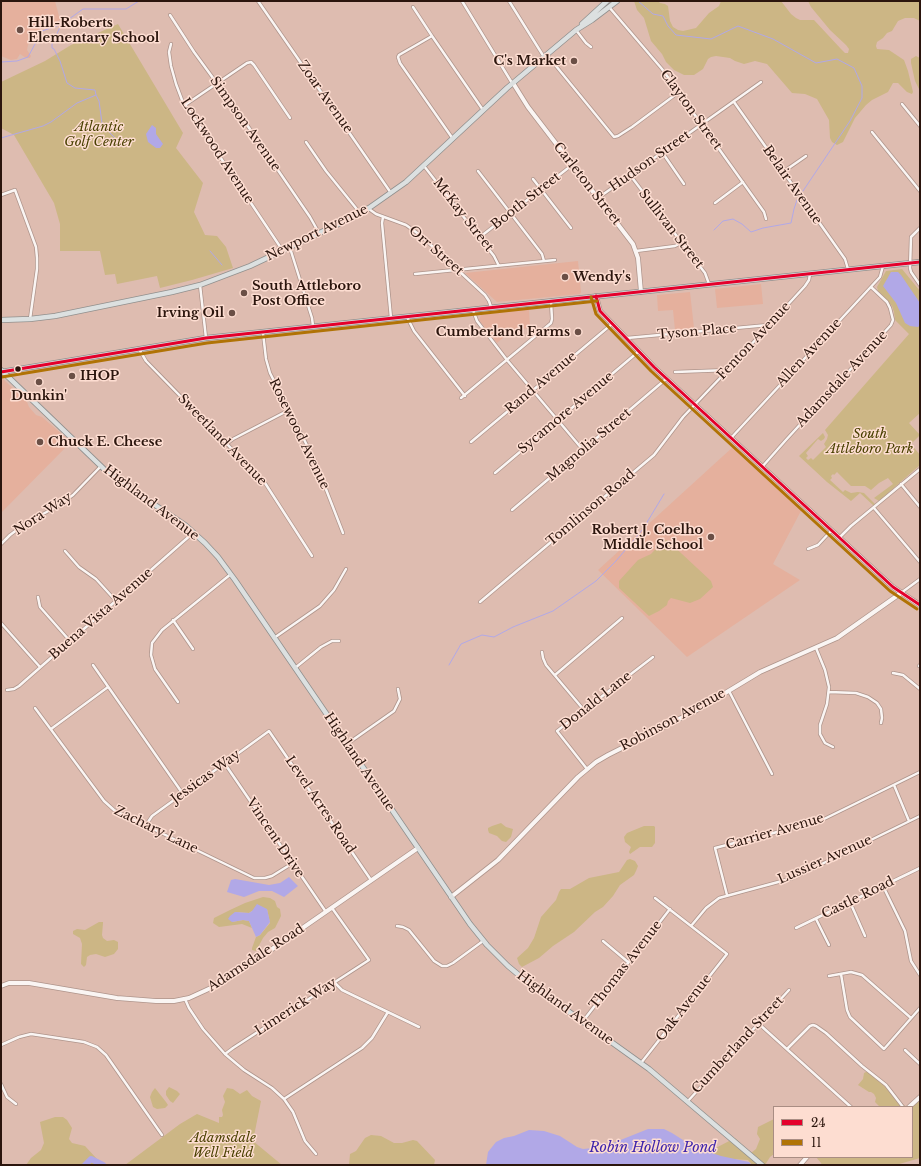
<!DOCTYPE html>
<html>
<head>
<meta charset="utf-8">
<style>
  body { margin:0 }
  #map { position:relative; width:921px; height:1166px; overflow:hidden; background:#debcb0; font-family:"Libre Baskerville",serif }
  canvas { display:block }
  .frame { position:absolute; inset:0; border:2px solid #2b150d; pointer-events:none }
  .legend { position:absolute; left:773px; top:1106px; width:140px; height:52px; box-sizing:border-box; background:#fdddd1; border:1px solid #a98d83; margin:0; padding:5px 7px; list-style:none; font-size:12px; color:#2b150d }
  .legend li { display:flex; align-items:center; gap:8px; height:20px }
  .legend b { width:20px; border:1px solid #a98d83 }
</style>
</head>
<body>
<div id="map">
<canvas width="921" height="1166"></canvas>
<div class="frame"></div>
<ul class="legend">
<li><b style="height:5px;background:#e4002b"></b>24</li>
<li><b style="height:5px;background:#b07305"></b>11</li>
</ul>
</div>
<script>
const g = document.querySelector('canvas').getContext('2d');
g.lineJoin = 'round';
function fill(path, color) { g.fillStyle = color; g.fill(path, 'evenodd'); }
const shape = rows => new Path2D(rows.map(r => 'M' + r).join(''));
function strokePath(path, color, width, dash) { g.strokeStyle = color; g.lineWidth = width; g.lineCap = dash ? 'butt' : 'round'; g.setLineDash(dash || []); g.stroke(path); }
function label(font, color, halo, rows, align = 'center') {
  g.font = font + ' "Libre Baskerville",serif'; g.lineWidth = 3; g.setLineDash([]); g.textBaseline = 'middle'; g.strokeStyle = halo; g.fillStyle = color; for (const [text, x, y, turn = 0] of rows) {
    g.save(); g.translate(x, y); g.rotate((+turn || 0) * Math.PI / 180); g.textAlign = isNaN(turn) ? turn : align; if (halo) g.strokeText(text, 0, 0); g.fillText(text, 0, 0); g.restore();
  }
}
const built = shape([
  [1,1,55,1,60,20,44,27,37,32,28,45,27,50,31,56,30,58,26,58,20,54,17,59,11,60,1,56],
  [578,261,581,292,580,294,497,302,465,273],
  [761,284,763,304,717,308,715,289],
  [690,292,694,328,675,330,673,310,658,311,657,295],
  [529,309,530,328,512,330,497,343,479,320,481,315],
  [2,378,27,402,29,407,36,415,42,417,71,442,1,513,1,379],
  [734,446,789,496,802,509,773,564,800,580,687,657,598,570]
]);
const green = shape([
  [634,1,658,1,660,3,665,4,668,6,670,21,673,27,678,30,683,31,696,28,709,13,719,6,721,1,781,1,791,14,796,18,800,20,814,20,841,49,845,53,848,53,849,49,846,45,830,30,811,7,808,1,920,1,920,21,914,18,905,18,898,21,892,31,887,33,883,38,877,42,876,46,877,49,889,50,904,60,908,71,913,92,912,94,907,92,898,83,893,83,888,92,872,100,866,105,855,118,843,142,837,145,832,142,830,138,829,120,817,99,805,94,792,93,767,64,755,61,744,64,735,61,730,58,716,56,711,57,708,59,703,69,694,75,684,75,674,70,666,62,662,54,651,41,644,18,637,10],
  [118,24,183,133,176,148,203,183,194,212,205,235,217,236,226,247,233,268,192,280,160,288,157,276,117,284,115,274,105,275,100,251,60,251,60,224,54,203,14,135,1,128,1,82,45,61,71,45],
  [916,56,920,58,920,91,915,81,911,63,911,59],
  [902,269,920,291,920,413,909,423,920,435,911,444,920,455,920,465,879,501,874,498,893,484,888,478,879,483,871,490,865,486,851,486,837,472,834,475,833,474,831,476,832,478,830,480,843,492,845,490,851,493,858,492,864,493,875,504,874,506,860,493,851,501,827,482,799,456,823,433,825,437,824,439,821,441,818,439,806,453,808,456,806,458,808,460,811,458,813,460,826,447,824,444,827,439,828,435,825,430,909,334,895,320,894,312,892,306,878,291,877,287,886,271],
  [667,540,711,581,713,587,700,599,690,603,671,598,668,601,667,605,659,611,649,616,619,588,619,581,638,560,651,554,663,541],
  [501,823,506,827,513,829,511,837,506,842,502,841,497,836,489,833,488,830,488,828,492,826],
  [644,826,654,826,655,827,655,843,652,847,640,847,630,854,629,852,631,847,625,842,624,837,627,833],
  [630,859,635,861,638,866,636,871,634,875,620,885,613,896,603,907,595,912,574,932,553,946,539,958,522,967,519,964,517,958,528,948,534,938,541,917,556,900,559,892,561,889,570,889,589,878,619,872,627,860],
  [263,897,270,898,275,901,277,907,280,909,281,916,275,928,268,932,263,938,256,951,252,950,252,948,256,937,260,935,270,923,267,909,252,911,249,913,235,912,232,922,243,920,249,921,252,928,242,924,219,927,213,923,214,918,230,910,245,903],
  [99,922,103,922,103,923,102,935,103,938,107,941,114,940,118,942,118,949,114,954,105,957,96,954,90,955,87,957,86,965,84,967,81,964,82,944,80,938,73,934,73,931,77,929,85,930],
  [868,1071,871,1073,906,1107,880,1107,875,1102,876,1098,874,1094,871,1092,869,1092,858,1085,863,1079,864,1073],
  [169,1087,177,1091,180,1094,173,1103,170,1101,166,1095,166,1091],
  [155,1088,166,1102,168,1105,165,1108,157,1109,153,1107,150,1097,152,1092],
  [227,1088,233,1089,240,1094,247,1090,252,1096,261,1101,253,1141,282,1165,125,1165,180,1124,197,1114,219,1123,219,1117,222,1117,223,1115,222,1110,225,1102,223,1096],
  [920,1098,920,1158,896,1165,822,1165,821,1163,816,1157,912,1157,912,1107,909,1107],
  [55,1117,63,1117,67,1120,72,1128,69,1139,72,1143,85,1146,97,1159,106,1165,26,1165,31,1158,41,1150,44,1143,40,1122],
  [774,1119,774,1154,770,1157,765,1165,752,1165,748,1160,731,1159,706,1153,735,1138,751,1153,756,1149,760,1139,757,1134,758,1127],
  [371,1135,381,1136,394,1143,402,1143,413,1140,417,1141,435,1160,434,1165,349,1165,350,1154,356,1151,365,1138]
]);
const water = shape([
  [152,125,156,128,156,134,163,144,160,148,156,148,148,142,146,134],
  [891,272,898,272,901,275,920,303,920,325,918,327,910,326,905,323,896,303,883,286],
  [289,877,298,886,284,897,272,891,259,891,244,897,227,892,231,880,235,879,269,885,280,883],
  [257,904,267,909,270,922,260,935,256,937,249,921,243,920,232,922,228,919,230,916,235,912,249,913,252,911],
  [648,1129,664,1129,672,1133,694,1147,721,1156,749,1162,752,1165,486,1165,488,1152,496,1142,504,1138,514,1136,529,1130,544,1131,560,1136,577,1147,583,1149,603,1147]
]);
const stream = shape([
  [638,1,653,14,663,16,668,26,676,35,711,39,738,26,773,39,816,63,837,59,854,68,862,86,862,98,850,121,803,191],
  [61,25,52,44,52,48,54,49,60,61,67,83,75,88,95,90,96,95,99,101,102,123,105,128,116,139],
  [1,62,17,61,28,57,42,31,62,24,83,9,126,9,139,1],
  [1,138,43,126,51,122,77,103,96,95],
  [714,230,723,221,733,219,742,224,751,232,763,228,791,223,794,209,797,200],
  [210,251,222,265],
  [449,665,461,644,482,635,494,637,513,627,553,611,596,581,616,561,643,529,664,494]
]);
const river = shape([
  [85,1165,91,1159,103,1165]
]);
const street = shape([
  [258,1,391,193],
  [462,1,512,83],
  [509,1,544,57],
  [413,7,432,36,483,110],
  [609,7,662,69,764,212,766,219],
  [170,15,194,52,243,119,310,217,319,233],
  [576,30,586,43,591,47],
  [432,36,399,55,398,57,400,63,453,139],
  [171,44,169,52,171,66,176,84,182,100,283,251],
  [547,55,614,137,618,136,632,127,679,92],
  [734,102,845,259,848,269],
  [902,104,920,126],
  [185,105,247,63,251,62,254,65,290,118],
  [872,132,920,191],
  [306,142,326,171,360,213],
  [662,152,684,184],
  [424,166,494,256,499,266],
  [478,171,542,254,544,261],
  [783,172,806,156],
  [630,175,705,273,709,284],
  [533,179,571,228],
  [1,195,15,190,36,247,37,258,37,269,30,319],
  [598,198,761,82],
  [715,203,743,182],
  [369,209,376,214,406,225,420,235,485,295,489,301,491,307],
  [383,217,382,223,391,318],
  [920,228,911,237,910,268,911,272,920,285],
  [480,237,572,165],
  [290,248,312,318,313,326],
  [636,251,675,246,681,243],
  [415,274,555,260],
  [200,285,206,338],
  [473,310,477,321,507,360,583,450],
  [407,317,414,331,465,396],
  [263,333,266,359,270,373,315,461,343,533],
  [627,338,768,325],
  [139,349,146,361,265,483,312,556],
  [675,372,728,370],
  [461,398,551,323,552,319,551,302],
  [731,438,880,277,883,266],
  [471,442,612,324],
  [226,444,233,439,289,410],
  [762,467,785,441,891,325,893,320,890,308,887,302,871,287],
  [495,473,638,352],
  [901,484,920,507],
  [874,508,920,562],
  [512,510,666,379],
  [839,538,851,526,920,469],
  [1,544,10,535,26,523,56,507,73,495,101,466],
  [808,549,818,545,831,531],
  [65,551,79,567,96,579,116,601],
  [901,593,920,579],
  [38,597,40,607,70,641],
  [480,602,654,455,683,417,724,374,805,286,809,280,810,274],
  [173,620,193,649],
  [1,623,40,667],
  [274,638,320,606,334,590,346,569],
  [816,648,825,670,829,687,827,704,820,725,820,734,825,743,833,747],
  [542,652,543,658,546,665,584,710],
  [93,665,183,794],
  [919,666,920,665],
  [295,668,321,647,332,641,339,641],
  [893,673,903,675,920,689],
  [555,675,622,618],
  [7,690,14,689,19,686,193,533],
  [729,691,772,774],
  [829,692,856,693,868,697,877,703,881,709,882,718,881,723],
  [178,702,155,669,151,655,152,643,162,630,231,574],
  [35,708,104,801,114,810,254,878,265,878,272,876,293,863],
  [51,729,108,687],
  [347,744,394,711,400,699,398,689],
  [225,764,326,912],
  [587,769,557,731,653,657],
  [894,785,909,821],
  [146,825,152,816,269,731,371,880],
  [883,886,905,931,911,961,920,975],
  [727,895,715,848,820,821,920,772],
  [850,902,865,936],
  [816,919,829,945],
  [397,926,403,927,409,930,434,961,442,966,447,966,453,963,483,941],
  [691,926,706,908,719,898,793,878,920,816],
  [796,928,920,868],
  [603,941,628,962],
  [841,974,847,1010,850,1017,884,1049,920,1008],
  [829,976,851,972,862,975,911,1018],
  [334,982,342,990,419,1027],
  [185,999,189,1008,203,1029,225,1054,244,1070,272,1088,284,1099,293,1112,305,1141,316,1154],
  [583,1021,670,909],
  [759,1024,851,1107],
  [1,1045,19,1037,31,1034,84,1042,97,1047,106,1055,162,1135],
  [787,1049,810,1026,813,1025,816,1026,826,1033,862,1066,886,1085,903,1107],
  [905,1050,920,1064],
  [225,1054,233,1048,369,960,332,908],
  [641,1063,727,954,655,898],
  [1,1084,7,1097,16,1104],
  [284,1099,362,1048,372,1038,388,1012],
  [688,1101,789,990]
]);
const secondary = shape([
  [513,83,528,107,633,244,638,258,641,292],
  [596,296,600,311,654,367,893,587,920,605],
  [451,897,498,860,578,777,596,762,608,755,697,710,760,672,837,638,901,593],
  [1,986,9,983,29,983,117,998,156,1001,174,1001,189,998,213,987,252,963,418,848],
  [909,1107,920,1097],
  [800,1165,807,1157]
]);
const primary = shape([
  [582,24,607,1],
  [1,320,30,319,55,316,172,292,200,285,250,266,347,220,369,208,406,182,507,88,576,30,592,20,617,1],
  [1,370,106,471,122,483,185,525,205,543,218,557,235,580,470,924,487,945,508,966,526,981,649,1069,762,1165],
  [1,372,206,338,920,262]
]);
const bus1 = shape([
  [596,296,600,311,654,367,893,587,920,605],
  [1,372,206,338,920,262]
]);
const bus2 = shape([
  [591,297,596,314,651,371,890,591,917,609],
  [2,377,207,343,597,301]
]);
const markers = [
  [20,30,4,"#6a4f46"],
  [574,61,4,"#6a4f46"],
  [565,277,4,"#6a4f46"],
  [244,293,4,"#6a4f46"],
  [232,313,4,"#6a4f46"],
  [578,332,4,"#6a4f46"],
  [18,369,3.5,"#2b150d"],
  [72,376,4,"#6a4f46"],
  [39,382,4,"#6a4f46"],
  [40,442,4,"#6a4f46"],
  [711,537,4,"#6a4f46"]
];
const poiNames = [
  ["Hill-Roberts",28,23],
  ["Elementary School",28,38],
  ["C's Market",566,61,"right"],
  ["Wendy's",573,277],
  ["South Attleboro",252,286],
  ["Post Office",252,301],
  ["Irving Oil",224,313,"right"],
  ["Cumberland Farms",570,332,"right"],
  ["IHOP",80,376],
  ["Dunkin'",39,396,"center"],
  ["Chuck E. Cheese",48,442],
  ["Robert J. Coelho",703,530,"right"],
  ["Middle School",703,545,"right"]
];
const streetNames = [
  ["Zoar Avenue",325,97,55],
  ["Clayton Street",691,110,54],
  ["Simpson Avenue",245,124,55],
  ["Lockwood Avenue",217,151,57],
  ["Hudson Street",650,161,-35],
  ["Carleton Street",587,184,52],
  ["Belair Avenue",792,185,55],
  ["Booth Street",526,201,-38],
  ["McKay Street",463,215,52],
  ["Sullivan Street",671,229,52],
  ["Newport Avenue",317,233,-26],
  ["Orr Street",436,251,41],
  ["Tyson Place",697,332,-5],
  ["Fenton Avenue",754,341,-47],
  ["Allen Avenue",809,353,-47],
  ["Adamsdale Avenue",842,379,-47],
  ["Rand Avenue",541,383,-40],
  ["Sycamore Avenue",566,413,-40],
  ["Rosewood Avenue",299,434,64],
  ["Sweetland Avenue",222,440,46],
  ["Magnolia Street",589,445,-40],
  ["Highland Avenue",151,503,37],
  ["Tomlinson Road",591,508,-40],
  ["Nora Way",43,514,-33],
  ["Buena Vista Avenue",101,614,-41],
  ["Donald Lane",596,701,-38],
  ["Robinson Avenue",673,720,-28],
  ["Highland Avenue",359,762,56],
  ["Jessicas Way",206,777,-36],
  ["Level Acres Road",320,805,56],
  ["Zachary Lane",156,830,26],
  ["Carrier Avenue",775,832,-16],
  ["Vincent Drive",275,838,56],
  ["Lussier Avenue",825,860,-24],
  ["Castle Road",858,898,-26],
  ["Adamsdale Road",256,958,-33],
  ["Thomas Avenue",626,965,-52],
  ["Limerick Way",296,1007,-33],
  ["Highland Avenue",565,1008,36],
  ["Oak Avenue",684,1008,-52],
  ["Cumberland Street",738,1045,-47]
];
const parkNames = [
  ["Atlantic",99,127],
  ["Golf Center",99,142],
  ["South",870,434],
  ["Attleboro Park",870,449],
  ["Adamsdale",223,1138],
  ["Well Field",223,1153]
];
const waterNames = [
  ["Robin Hollow Pond",653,1148]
];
fill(built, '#e5b09d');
fill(green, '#ccb685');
fill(water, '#b1a8e7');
strokePath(stream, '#b1a8e7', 1);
strokePath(river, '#b1a8e7', 6);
strokePath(street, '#ae948b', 4);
strokePath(secondary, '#ae948b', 5.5);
strokePath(primary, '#91908e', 6);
strokePath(street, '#faf5f3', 2.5);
strokePath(secondary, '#faf5f3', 4);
strokePath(primary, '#dce0e0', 4.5);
strokePath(bus1, '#e4002b', 3);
strokePath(bus2, '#b07305', 3);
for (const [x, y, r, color] of markers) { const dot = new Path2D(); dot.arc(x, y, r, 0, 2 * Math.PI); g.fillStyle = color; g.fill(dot); strokePath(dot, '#fdddd1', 1.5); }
label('bold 13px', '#2b150d', '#fdddd1', poiNames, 'left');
label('13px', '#2b150d', '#fdddd1', streetNames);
label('italic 13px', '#494000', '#fdddd1', parkNames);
label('italic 14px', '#3f25ac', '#fdddd1', waterNames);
</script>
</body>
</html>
